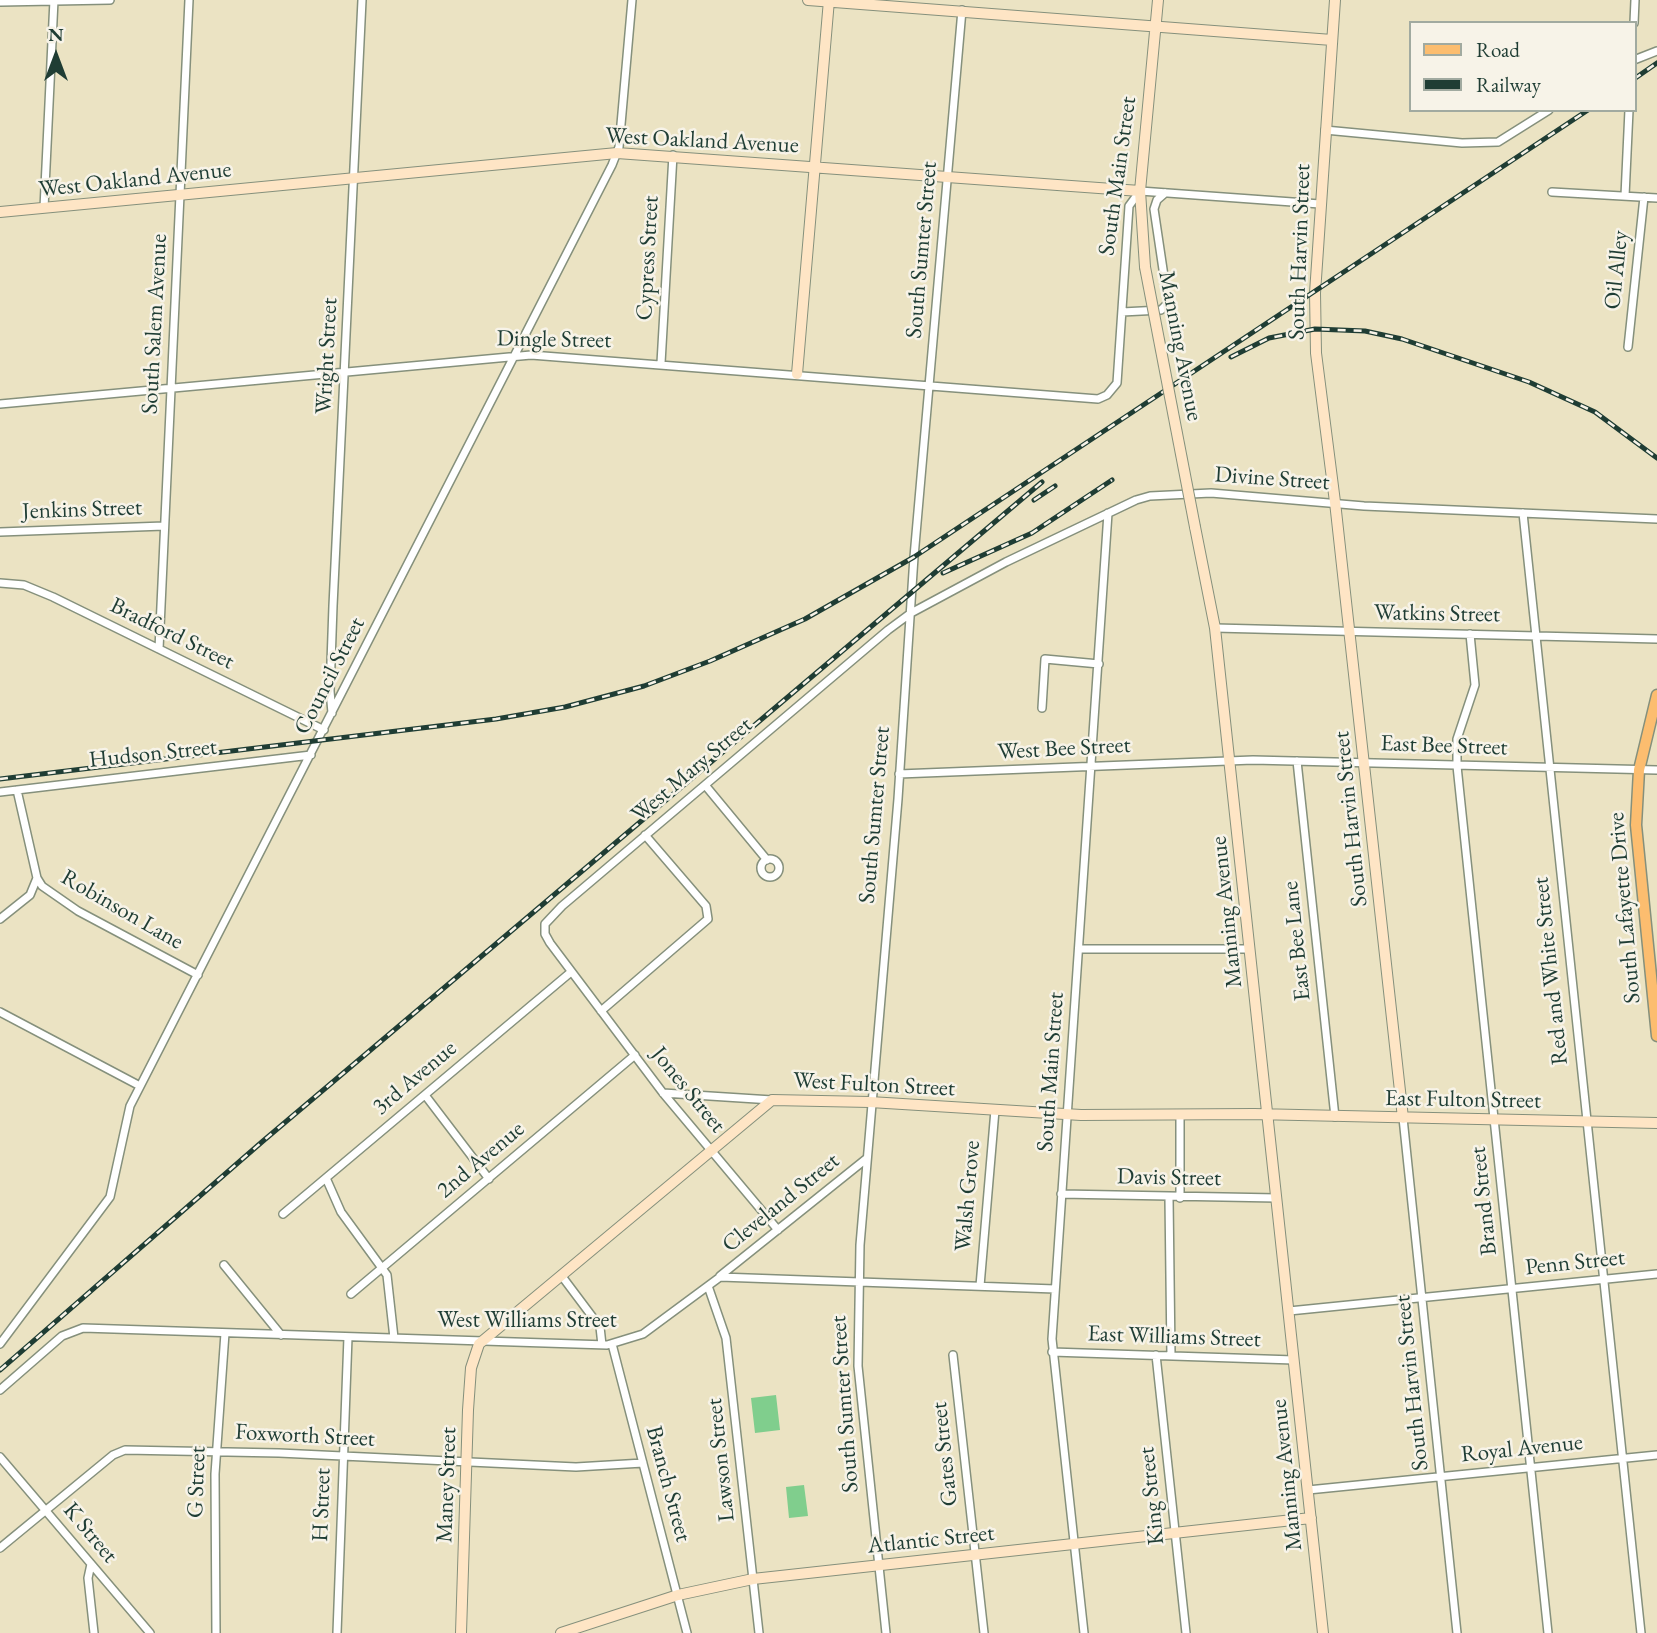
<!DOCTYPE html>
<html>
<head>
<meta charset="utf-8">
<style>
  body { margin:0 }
  #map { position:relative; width:1657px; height:1633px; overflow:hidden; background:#ebe3c3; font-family:"EB Garamond",serif }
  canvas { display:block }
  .legend { position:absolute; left:1409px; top:21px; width:228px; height:91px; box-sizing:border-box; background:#f7f3e8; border:2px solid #a1aaa0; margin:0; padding:9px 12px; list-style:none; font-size:21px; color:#1f3d34 }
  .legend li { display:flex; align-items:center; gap:14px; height:35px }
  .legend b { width:35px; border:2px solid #a1aaa0 }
  .north { position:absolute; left:21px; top:21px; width:70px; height:70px; -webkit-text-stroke:5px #f7f3e8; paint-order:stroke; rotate:0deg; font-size:19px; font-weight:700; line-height:28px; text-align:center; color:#1f3d34 }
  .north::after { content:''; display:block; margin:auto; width:24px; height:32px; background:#1f3d34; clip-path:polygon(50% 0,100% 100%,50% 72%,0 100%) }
</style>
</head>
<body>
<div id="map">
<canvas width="1657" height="1633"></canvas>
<ul class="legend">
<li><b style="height:9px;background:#fcbd6f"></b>Road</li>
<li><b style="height:9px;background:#1f3d34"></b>Railway</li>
</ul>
<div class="north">N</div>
</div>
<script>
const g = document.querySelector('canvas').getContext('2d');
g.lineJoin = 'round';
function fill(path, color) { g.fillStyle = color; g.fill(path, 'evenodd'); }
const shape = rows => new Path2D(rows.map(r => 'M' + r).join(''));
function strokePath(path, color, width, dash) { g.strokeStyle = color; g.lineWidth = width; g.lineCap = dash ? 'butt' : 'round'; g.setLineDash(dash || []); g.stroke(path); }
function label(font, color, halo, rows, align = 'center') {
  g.font = font + ' "EB Garamond",serif'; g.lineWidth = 5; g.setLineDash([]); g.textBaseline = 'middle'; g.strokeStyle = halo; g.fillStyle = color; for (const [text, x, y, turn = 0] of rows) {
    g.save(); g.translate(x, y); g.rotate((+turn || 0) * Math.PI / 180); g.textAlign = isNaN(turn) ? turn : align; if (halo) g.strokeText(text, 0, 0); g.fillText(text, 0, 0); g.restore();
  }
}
const green = shape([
  [776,1395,780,1430,755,1433,751,1398],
  [804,1485,808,1516,789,1518,786,1487]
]);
const street = shape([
  [0,2,110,0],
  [1634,23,1635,0],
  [1634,60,1657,51],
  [1325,130,1462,143,1498,142,1549,110],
  [1552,192,1657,198],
  [1625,196,1629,110],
  [44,208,54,0],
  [1122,312,1161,310,1168,303,1154,209,1157,200,1165,193],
  [1628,347,1644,197],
  [661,363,673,155],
  [0,404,531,355,1098,399,1107,395,1117,383,1129,206,1140,191,1320,204],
  [1523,513,1641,1633],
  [0,532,164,526],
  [0,583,24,585,53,597,324,730],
  [1215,628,1657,639],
  [1470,634,1475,685,1457,739,1457,766,1548,1633],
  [159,649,189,0],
  [1042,708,1045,659,1099,664],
  [332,713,330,691,333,606,362,0],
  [1297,761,1335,1117],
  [899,774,1253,760,1657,770],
  [705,785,767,860],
  [17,790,37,878,42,886,78,911,198,975],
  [0,792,311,755],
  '761 868a9 9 0 1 1 18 0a9 9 0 1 1-18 0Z',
  [0,919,30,895,37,878],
  [1079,949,1250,949],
  [601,1011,708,919,706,906,645,835],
  [0,1012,140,1086],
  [663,1093,772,1100],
  [425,1095,489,1179],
  [1180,1114,1180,1198],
  [1403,1118,1457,1633],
  [326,1178,341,1212,387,1275,394,1338],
  [1061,1194,1277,1198],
  [1169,1198,1171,1356],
  [283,1214,571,972],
  [778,1230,663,1093,550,943,545,934,545,924,562,906,888,630,911,613,1006,562,1136,500,1150,496,1211,493,1364,506,1657,519],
  [224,1265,281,1335],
  [561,1275,600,1327,602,1345],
  [720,1276,866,1159],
  [708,1286,726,1338,759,1633],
  [980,1286,995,1110],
  [351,1294,635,1055],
  [1289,1311,1657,1274],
  [0,1344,110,1197,130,1106,612,165,619,147,632,0],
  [612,1344,687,1633],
  [1052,1352,1294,1360],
  [953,1355,984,1633],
  [1156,1355,1186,1633],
  [0,1390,62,1336,83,1328,607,1345,643,1334,720,1277,1055,1289],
  [0,1457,150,1633],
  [1308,1490,1657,1455],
  [0,1548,113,1455,125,1450,279,1453,576,1467,643,1463],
  [91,1564,88,1578,94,1633],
  [216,1633,215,1474,225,1333],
  [337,1633,348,1337],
  [886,1633,858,1366,860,1245,898,799,914,557,962,10],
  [1084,1633,1052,1339,1108,513]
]);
const secondary = shape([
  [808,0,1332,40],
  [1335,0,1315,293,1316,353,1335,502,1403,1118],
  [0,212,617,153,1140,191],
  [1145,267,1140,191,1158,0],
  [797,374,829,0],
  [1195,527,1215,628,1323,1633],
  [461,1633,468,1410,471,1368,479,1344,772,1100,870,1102,1081,1115,1254,1114,1657,1123],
  [561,1633,678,1595,753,1579,1311,1518]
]);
const primary = shape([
  [1657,695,1639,770,1636,825,1657,1036]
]);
const rail = shape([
  [1634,79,1657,63],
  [1231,357,1269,338,1315,329,1365,331,1402,339,1529,382,1595,412,1657,458],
  [1034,500,1055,486],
  [943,573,1032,533,1112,480],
  [0,779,496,719,565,707,644,686,710,661,805,619,914,557,1588,110],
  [0,1370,263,1141,1042,482]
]);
const secondaryBridge = shape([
  [1145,267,1195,527]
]);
const streetNames = [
  ["West Oakland Avenue",702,141,3],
  ["South Main Street",1118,176,-82],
  ["West Oakland Avenue",135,180,-6],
  ["South Sumter Street",922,250,-85],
  ["South Harvin Street",1300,252,-88],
  ["Cypress Street",648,258,-87],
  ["Oil Alley",1617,270,-84],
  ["South Salem Avenue",155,324,-87],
  ["Dingle Street",554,340,1],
  ["Manning Avenue",1180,346,79],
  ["Wright Street",327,356,-87],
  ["Divine Street",1272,479,4],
  ["Jenkins Street",82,510,-2],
  ["Watkins Street",1437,614,1],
  ["Bradford Street",172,634,26],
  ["Council Street",330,676,-63],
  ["East Bee Street",1444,746,2],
  ["West Bee Street",1064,749,-3],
  ["Hudson Street",153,754,-6],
  ["West Mary Street",692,770,-40],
  ["South Sumter Street",875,815,-85],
  ["South Harvin Street",1351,819,-96],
  ["South Lafayette Drive",1625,908,-95],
  ["Robinson Lane",122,910,30],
  ["Manning Avenue",1227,912,-96],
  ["East Bee Lane",1297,941,-96],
  ["Red and White Street",1551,971,-96],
  ["South Main Street",1051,1072,-86],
  ["3rd Avenue",415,1078,-40],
  ["West Fulton Street",874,1085,3],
  ["Jones Street",688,1090,51],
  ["East Fulton Street",1463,1100,1],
  ["2nd Avenue",481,1160,-40],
  ["Davis Street",1169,1178,1],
  ["Walsh Grove",968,1196,-85],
  ["Brand Street",1484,1201,-96],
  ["Cleveland Street",781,1203,-39],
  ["Penn Street",1575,1263,-6],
  ["West Williams Street",527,1321],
  ["East Williams Street",1174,1337,2],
  ["South Harvin Street",1412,1383,-96],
  ["South Sumter Street",845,1404,-94],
  ["Foxworth Street",305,1436,3],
  ["Royal Avenue",1522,1449,-6],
  ["Gates Street",945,1454,-96],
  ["Lawson Street",721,1460,-96],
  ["Manning Avenue",1287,1475,-96],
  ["G Street",197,1482,-88],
  ["Branch Street",668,1484,75],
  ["Maney Street",447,1485,-88],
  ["King Street",1152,1496,-96],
  ["H Street",322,1505,-88],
  ["K Street",90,1533,50],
  ["Atlantic Street",931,1540,-6]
];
fill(green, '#80ce8d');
strokePath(street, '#85907c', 10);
strokePath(secondary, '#85907c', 12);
strokePath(primary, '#85907c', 13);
strokePath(street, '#fff', 7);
strokePath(secondary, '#fee5c5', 10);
strokePath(primary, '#fcbd6f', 10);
strokePath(rail, '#1f3d34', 5);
strokePath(rail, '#f7f3e8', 2.5, [8]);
strokePath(secondaryBridge, '#85907c', 12, []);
strokePath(secondaryBridge, '#fee5c5', 10);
label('23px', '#1f3d34', '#f7f3e8', streetNames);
</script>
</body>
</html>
